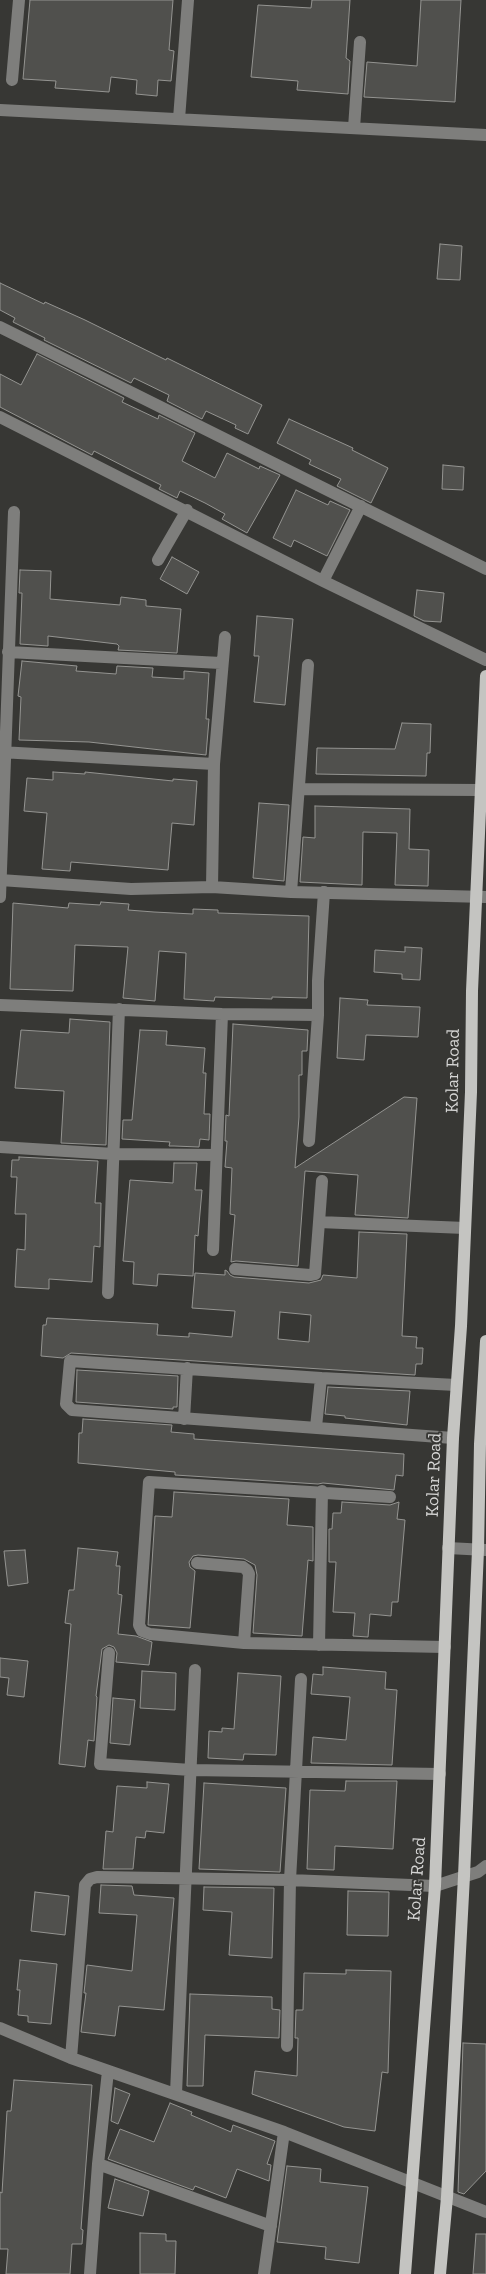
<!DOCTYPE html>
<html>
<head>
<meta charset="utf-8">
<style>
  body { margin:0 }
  canvas { display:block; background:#373734 }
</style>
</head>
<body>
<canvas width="486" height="2274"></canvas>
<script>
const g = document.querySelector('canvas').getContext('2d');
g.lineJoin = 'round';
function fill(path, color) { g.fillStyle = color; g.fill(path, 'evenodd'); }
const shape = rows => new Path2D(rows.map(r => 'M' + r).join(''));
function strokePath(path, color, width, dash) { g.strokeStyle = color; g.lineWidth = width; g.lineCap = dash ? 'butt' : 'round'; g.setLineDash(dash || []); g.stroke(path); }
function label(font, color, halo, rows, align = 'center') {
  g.font = font + ' "Zilla Slab",serif'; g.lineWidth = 4; g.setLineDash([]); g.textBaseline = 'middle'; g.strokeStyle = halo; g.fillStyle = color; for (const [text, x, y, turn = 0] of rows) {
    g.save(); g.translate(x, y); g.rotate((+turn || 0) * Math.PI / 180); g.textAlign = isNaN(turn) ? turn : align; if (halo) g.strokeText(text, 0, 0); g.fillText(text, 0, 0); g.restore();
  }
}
const building = shape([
  [30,0,173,0,169,50,174,51,171,81,158,80,157,96,136,94,137,80,111,77,109,92,55,88,56,81,23,79,30,0],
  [312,0,350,0,346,58,350,61,348,94,297,90,298,81,251,77,258,5,311,8,312,0],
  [421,0,461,0,455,102,364,97,367,62,417,66,421,0],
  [440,244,462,246,460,280,437,279,440,244],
  [0,283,44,304,45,302,85,320,166,360,167,358,262,405,248,434,235,428,236,425,206,411,202,419,167,401,169,395,134,378,131,383,44,340,45,338,13,322,15,318,0,310,0,283],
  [37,354,124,398,122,402,158,419,159,415,195,433,182,461,215,478,227,453,259,469,260,466,280,475,247,533,222,519,225,514,205,503,180,491,177,498,159,489,161,485,133,471,94,451,92,455,0,407,0,374,21,385,37,354],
  [289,419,353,448,352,450,388,468,371,503,337,486,341,479,309,464,311,460,277,443,289,419],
  [443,465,464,467,463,490,442,489,443,465],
  [296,490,328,505,330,501,350,510,327,556,294,540,291,547,273,538,296,490],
  [172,557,199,572,187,594,160,579,172,557],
  [20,570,51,571,50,599,120,605,121,597,146,600,146,606,181,609,177,653,118,650,119,646,117,644,48,636,48,646,20,644,22,593,19,593,20,570],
  [417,590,444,593,441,622,424,621,414,616,417,590],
  [257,616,293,619,285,705,254,702,259,656,254,656,257,616],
  [22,661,77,666,76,671,116,674,117,666,153,668,152,677,184,679,184,671,209,673,206,719,209,719,206,755,89,742,19,740,21,697,18,696,22,661],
  [402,723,431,724,430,753,427,753,426,776,316,774,317,748,395,749,402,723],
  [53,772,85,774,85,772,173,781,173,779,197,781,194,825,172,823,168,870,71,862,70,871,42,869,47,813,24,811,27,778,53,780,53,772],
  [259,803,289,805,284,881,253,878,259,803],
  [315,806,410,809,409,849,429,850,428,886,395,885,397,833,363,832,362,885,300,882,303,837,315,838,315,806],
  [101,902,129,904,128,910,154,912,193,914,193,909,218,910,218,913,309,916,307,998,272,997,272,999,215,997,214,1001,184,999,186,953,159,951,155,1001,123,998,128,947,75,945,73,991,10,989,13,903,68,908,69,903,100,905,101,902],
  [405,947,422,948,420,980,402,979,402,974,374,972,375,950,405,952,405,947],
  [340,998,368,1000,367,1005,420,1007,418,1037,366,1035,364,1060,337,1058,340,998],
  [70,1019,110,1022,106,1145,61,1143,64,1091,15,1088,21,1030,69,1033,70,1019],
  [233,1024,308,1030,307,1051,302,1051,302,1075,299,1075,299,1117,295,1168,404,1097,417,1098,408,1218,355,1215,358,1175,305,1171,298,1266,236,1261,231,1262,235,1215,230,1214,232,1168,225,1167,227,1141,225,1141,226,1115,229,1116,233,1024],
  [140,1030,167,1031,166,1045,205,1048,203,1073,206,1073,204,1114,210,1114,209,1140,200,1139,199,1147,174,1146,169,1146,170,1142,122,1139,123,1120,132,1120,140,1030],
  [19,1157,98,1161,95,1203,101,1203,100,1247,94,1246,92,1282,49,1279,49,1289,15,1287,17,1249,25,1250,26,1214,15,1214,17,1177,11,1177,12,1160,19,1160,19,1157],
  [174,1163,197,1163,195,1190,202,1190,198,1236,195,1235,193,1276,158,1274,157,1286,133,1284,134,1262,123,1261,130,1180,173,1183,174,1163],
  [359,1232,407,1234,402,1336,417,1337,416,1348,423,1348,422,1364,416,1364,415,1375,71,1353,63,1358,41,1356,43,1325,46,1325,47,1318,158,1324,157,1335,189,1337,189,1333,232,1337,235,1311,192,1308,195,1273,225,1275,225,1270,227,1271,230,1275,234,1277,309,1283,321,1280,323,1275,357,1278,359,1232],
  [280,1312,311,1315,309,1342,278,1339,280,1312],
  [77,1370,178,1376,177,1407,173,1407,173,1409,76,1402,77,1370],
  [328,1387,410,1391,407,1425,345,1418,345,1416,325,1414,328,1387],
  [83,1419,172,1425,171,1432,194,1434,194,1439,404,1454,403,1476,396,1475,394,1490,323,1483,318,1484,175,1475,175,1472,78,1463,79,1433,82,1433,83,1419],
  [174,1492,289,1499,287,1525,313,1527,313,1561,308,1560,302,1636,253,1633,257,1575,255,1565,244,1559,198,1555,193,1556,189,1562,190,1567,195,1571,190,1628,148,1625,155,1516,172,1517,174,1492],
  [342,1502,390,1505,399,1502,397,1519,405,1520,398,1602,392,1602,391,1616,370,1614,368,1637,353,1636,355,1613,333,1612,336,1562,329,1562,329,1529,332,1529,333,1513,341,1513,342,1502],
  [78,1548,118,1552,116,1566,120,1566,118,1594,122,1595,118,1634,136,1636,152,1642,149,1665,116,1662,117,1653,114,1647,109,1645,102,1649,96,1696,97,1697,94,1741,88,1740,85,1767,59,1764,71,1624,65,1623,69,1590,74,1590,78,1548],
  [25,1550,28,1583,8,1586,4,1551,25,1550],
  [0,1658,28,1661,24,1697,7,1695,9,1678,0,1677,0,1658],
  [323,1667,386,1672,385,1689,397,1690,392,1765,311,1763,313,1737,346,1740,350,1697,311,1694,313,1674,323,1675,323,1667],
  [142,1671,176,1673,175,1710,140,1708,142,1671],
  [238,1673,281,1676,276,1755,244,1754,243,1760,208,1758,209,1731,222,1732,222,1728,234,1729,238,1673],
  [113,1698,135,1700,130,1745,110,1743,113,1698],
  [346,1781,397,1781,393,1849,335,1846,334,1870,307,1869,310,1790,345,1791,346,1781],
  [147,1782,169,1784,164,1833,146,1831,145,1838,136,1837,133,1869,103,1869,106,1831,113,1832,117,1786,147,1788,147,1782],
  [204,1783,286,1788,280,1872,199,1869,204,1783],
  [101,1885,132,1886,134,1895,174,1898,164,2010,119,2006,115,2036,81,2032,86,1993,84,1993,87,1965,132,1971,137,1915,99,1913,101,1885],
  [204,1887,274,1888,272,1958,229,1955,232,1912,203,1910,204,1887],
  [348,1891,389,1892,388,1936,347,1935,348,1891],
  [35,1892,69,1896,65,1935,31,1931,35,1892],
  [20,1960,57,1964,51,2024,28,2022,28,2016,18,2015,20,1990,17,1990,20,1960],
  [346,1970,391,1971,388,2073,382,2072,375,2131,344,2127,252,2094,255,2071,297,2076,298,2038,295,2038,296,2010,303,2010,304,1973,346,1974,346,1970],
  [190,1994,272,1997,272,2009,280,2010,279,2038,205,2035,203,2086,187,2086,190,1994],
  [463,2043,486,2044,486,2171,464,2194,458,2192,463,2043],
  [14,2080,92,2085,81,2229,83,2230,82,2244,72,2244,70,2274,6,2274,8,2249,0,2249,0,2192,2,2193,7,2111,11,2111,14,2080],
  [115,2088,130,2094,118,2124,111,2121,115,2088],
  [170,2103,192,2112,191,2115,231,2132,233,2125,275,2141,267,2164,271,2165,269,2181,237,2169,226,2198,195,2186,193,2190,108,2159,120,2129,154,2142,170,2103],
  [287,2166,321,2169,320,2182,368,2187,359,2263,325,2259,326,2247,277,2242,287,2166],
  [115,2179,149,2191,143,2216,108,2208,115,2179],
  [140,2233,166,2234,166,2241,176,2241,175,2274,140,2274,140,2233],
  [476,2234,486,2234,486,2274,473,2274,476,2234]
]);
const minor = shape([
  [12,80,19,0],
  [0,110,486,135],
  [179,119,188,0],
  [354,128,360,42],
  [0,327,486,569],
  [0,417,323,581,486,660],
  [158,560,187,510],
  [323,581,361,506],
  [8,652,221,663],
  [0,752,214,764],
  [300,789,481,790],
  [0,880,131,889,212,887,291,892,486,897],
  [212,887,214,764,225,637],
  [291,892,308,665],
  [0,897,14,512],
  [0,1005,222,1014,318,1015],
  [309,1141,318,1015,318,981,324,892],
  [0,1147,114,1154,216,1155],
  [319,1222,322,1181],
  [213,1250,222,1014],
  [235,1269,310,1275,315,1274,319,1222,465,1228],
  [108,1293,119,1009],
  [184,1419,187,1368],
  [316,1427,321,1378],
  [453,1438,72,1410,66,1404,70,1361,321,1378,456,1385],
  [390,1497,149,1482,139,1625,142,1631,150,1634,244,1643,445,1647],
  [448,1548,486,1550],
  [197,1563,243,1567,247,1570,249,1574,244,1643],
  [319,1645,322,1491],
  [109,1653,100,1764,191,1770,440,1774],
  [0,2028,71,2058,284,2132,486,2212],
  [287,2046,290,1880,301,1679],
  [71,2058,85,1885,90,1879,97,1877,290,1880,435,1886,478,1872,486,1866],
  [176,2093,195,1670],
  [98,2164,271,2226],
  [90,2274,98,2164,108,2071],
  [264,2274,284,2132]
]);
const major = shape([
  [405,2274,435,1886,453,1438,461,1326,471,1092,472,991,486,676],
  [440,2274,447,2197,464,1876,478,1550,480,1444,486,1341]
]);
const streetNames = [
  ["Kolar Road",453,1071,-89],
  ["Kolar Road",434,1475,-88],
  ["Kolar Road",417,1879,-86]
];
fill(building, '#50504d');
strokePath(building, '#949491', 1);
strokePath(minor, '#7e7e7c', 12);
strokePath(major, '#c4c4c1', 12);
label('18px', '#d5d5d4', '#373734', streetNames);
</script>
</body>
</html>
